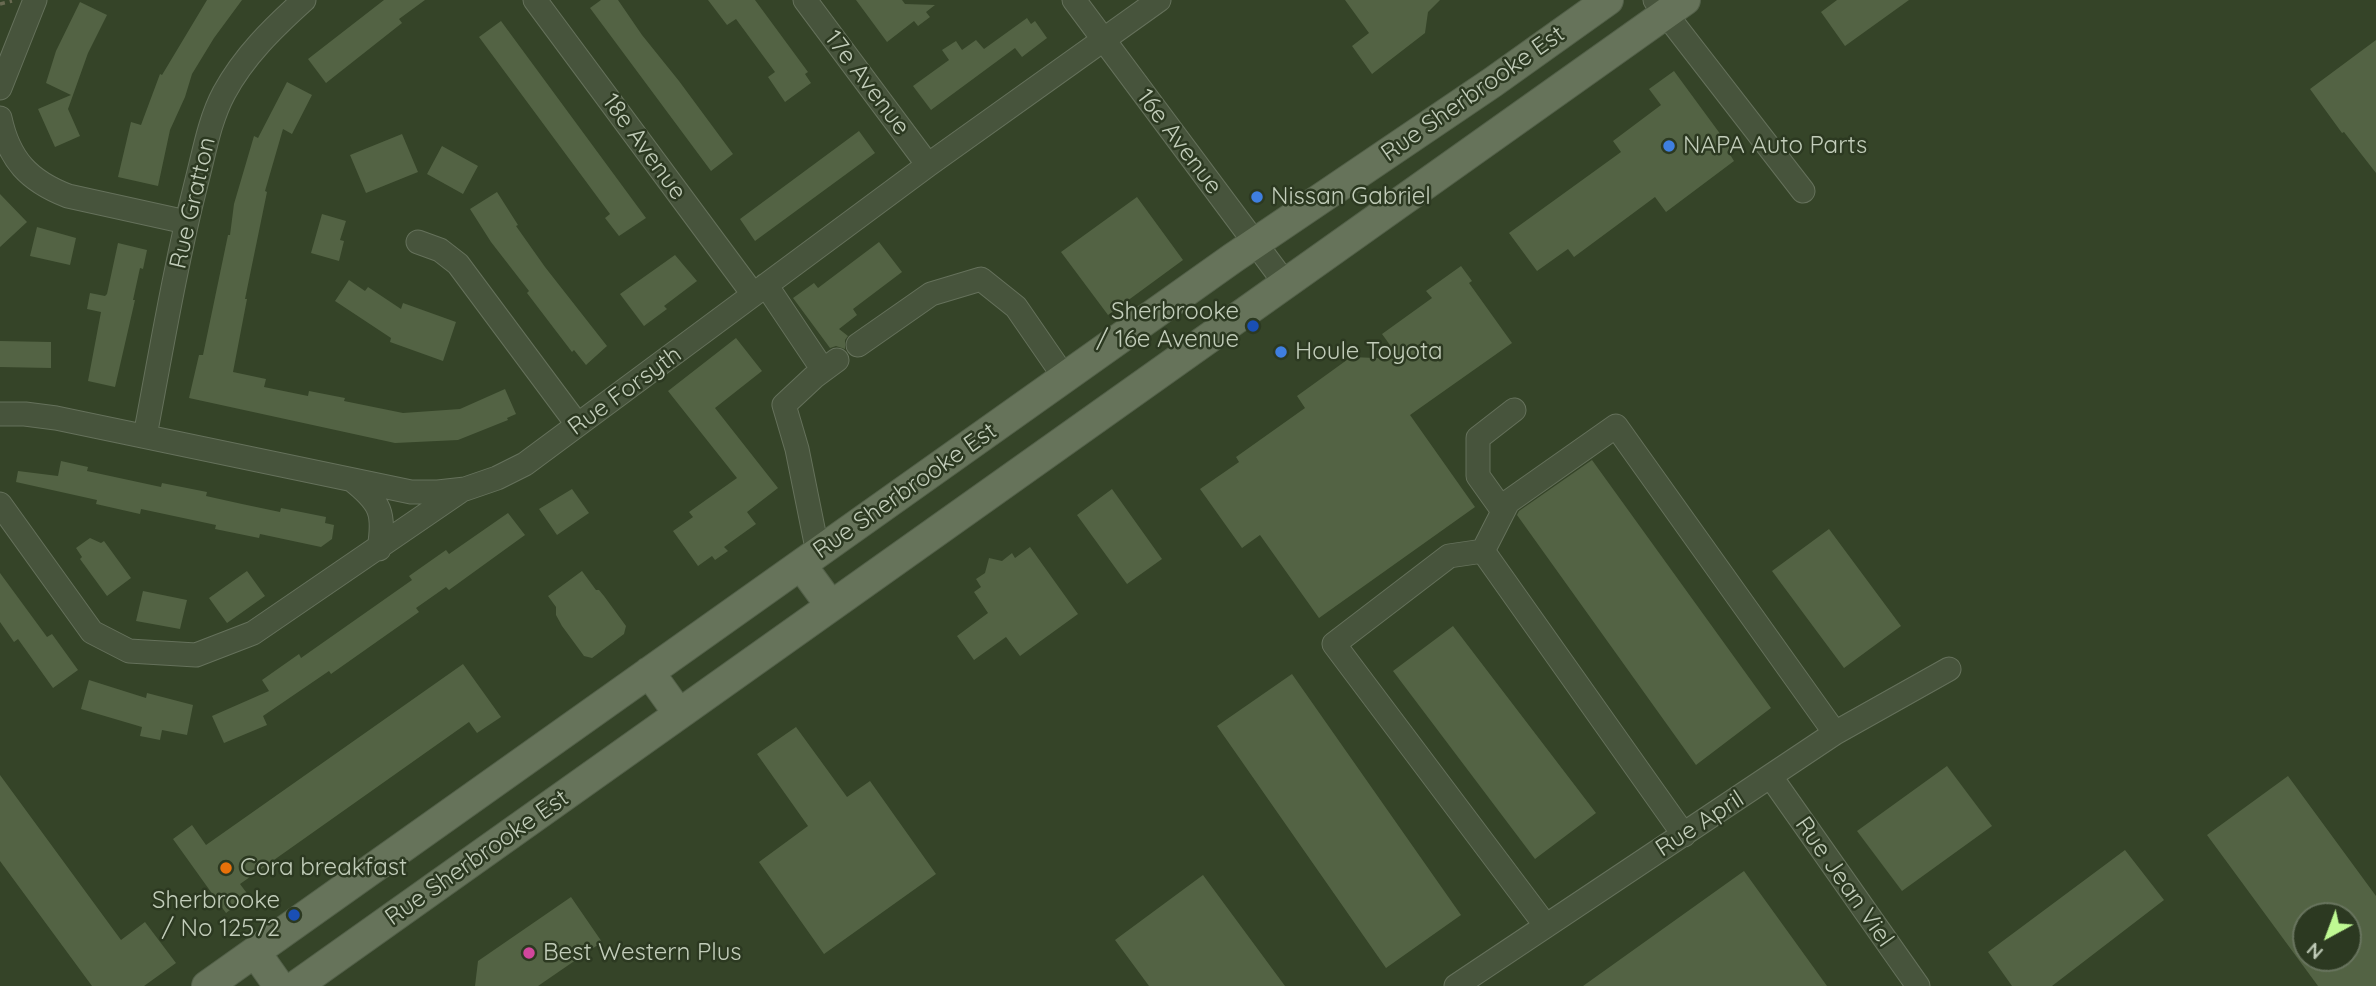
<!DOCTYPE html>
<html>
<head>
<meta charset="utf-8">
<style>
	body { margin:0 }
	#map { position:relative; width:2376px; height:986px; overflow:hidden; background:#354428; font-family:Quicksand,sans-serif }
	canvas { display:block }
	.north { position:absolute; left:2292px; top:902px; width:70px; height:70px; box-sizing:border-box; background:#2c3921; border:2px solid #68745e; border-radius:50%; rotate:221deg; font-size:19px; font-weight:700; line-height:28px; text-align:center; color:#c2cdba }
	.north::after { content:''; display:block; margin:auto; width:24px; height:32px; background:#bff993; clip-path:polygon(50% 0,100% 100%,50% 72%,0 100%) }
</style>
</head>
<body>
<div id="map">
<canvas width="2376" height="986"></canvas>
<div class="north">N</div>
</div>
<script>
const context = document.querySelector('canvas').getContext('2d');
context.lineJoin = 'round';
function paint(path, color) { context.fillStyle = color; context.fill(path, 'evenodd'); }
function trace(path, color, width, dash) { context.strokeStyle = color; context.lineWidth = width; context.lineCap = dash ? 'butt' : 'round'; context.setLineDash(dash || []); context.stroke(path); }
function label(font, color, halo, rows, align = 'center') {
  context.font = font + ' Quicksand,sans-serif'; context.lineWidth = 5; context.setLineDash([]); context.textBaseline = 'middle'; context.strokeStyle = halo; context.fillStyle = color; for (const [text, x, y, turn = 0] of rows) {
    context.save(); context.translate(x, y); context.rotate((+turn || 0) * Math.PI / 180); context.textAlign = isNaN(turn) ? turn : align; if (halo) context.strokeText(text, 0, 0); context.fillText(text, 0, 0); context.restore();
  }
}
paint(new Path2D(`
	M207,0H242L214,38L192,74L185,97L170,130L158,186L118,177L131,122L141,125L160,74L162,75Z
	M384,0H425L399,19L402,23L326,83L308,59Z
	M601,0H618L642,35L679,81L733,154L711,171L590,8Z
	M708,0H755L808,72L805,74L811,83L785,102L768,77L775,72L736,19L727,25Z
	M856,0H902L905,4L935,5L926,12L930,17L918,26L914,21L887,42Z
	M1345,0H1440L1428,12L1425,33L1372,74L1352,46L1369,33Z
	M1837,0H1909L1845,46L1821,12Z
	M80,2L107,15L88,53L68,109L80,136L55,147L38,109L71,95L46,83L56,51Z
	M1027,18L1031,24L1035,21L1047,38L1022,57L1015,48L931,110L913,86L949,60L942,50L956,41L962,50L976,40L984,49Z
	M501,21L646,218L619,236L605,218L610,214L479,37Z
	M2376,40V173L2344,132L2342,133L2310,89Z
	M1674,71L1732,150L1729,153L1734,161L1666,212L1655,197L1574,257L1568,249L1537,271L1509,233L1621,152L1613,141L1661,105L1649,89Z
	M287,82L312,95L292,134L283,129L265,191L267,192L245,299H247L233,372L266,379L264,387L308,396L309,391L345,398L344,401L403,413L460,409L505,389L516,414L507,418L508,420L458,440L395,443L189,398L199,355H203L228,235H230L234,204L254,136L258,138Z
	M859,131L875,153L755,241L740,219Z
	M402,134L418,172L366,193L350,155Z
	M442,146L478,166L463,194L427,174Z
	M497,192L518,225L516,226L545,267L607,346L586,365L574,350L572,352L527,293L529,291L491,242L470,209Z
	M0,194L27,222L0,247Z
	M1137,197L1183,260L1108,315L1061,252Z
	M322,214L346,221L340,240L344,241L339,261L311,253Z
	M37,227L76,238L70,265L30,256Z
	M879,242L902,272L853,309L857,315L839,329L848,336L845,340V349L836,346L830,348L793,298L814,283L818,288Z
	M118,243L147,250L143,269L140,268L133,300H135L115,387L88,381L101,312L87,309L90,293L105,296L107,294Z
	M675,255L697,281L664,306L667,309L644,326L620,294Z
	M1461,266L1472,281L1469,283L1512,343L1410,415L1475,507L1319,618L1260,535L1242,548L1200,489L1239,462L1236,457L1305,408L1297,396L1351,357L1400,359L1382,334L1432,298L1426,291Z
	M349,280L365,291L368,287L401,309L403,303L456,322L443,361L390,342L391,338L335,301Z
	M736,338L762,371L715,408L778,488L747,512L756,524L724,547L728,551L715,560L712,556L698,566L673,531L693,517L689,512L737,478L668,391Z
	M0,341L51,342V368L0,367Z
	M1592,460L1771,708L1696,765L1517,515L1519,511Z
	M61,461L88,467L87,471L161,487L162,483L207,492L206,496L242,504L280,512L281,508L326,517L325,523L334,525L332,539L321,547L260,534L259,538L215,529L216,525L141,509L140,514L96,504L97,500L16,482L18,471L58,476Z
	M572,489L589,513L557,535L539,509Z
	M1112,489L1162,559L1127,584L1077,515Z
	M508,513L525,535L449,590L446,587L416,608L419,612L331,674L329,671L263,716L267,725L224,743L212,716L269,691L262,680L299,654L301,658L412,580L409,576L446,550L449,554Z
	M1829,529L1901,626L1844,668L1772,571Z
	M90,538L101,543L104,541L131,578L107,596L80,559L82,557L76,548Z
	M1030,547L1078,614L1020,656L1006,637L974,660L957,636L988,613L974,592L981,587L976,579L985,573L989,558L1002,561L1012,553L1015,558Z
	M247,571L265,596L227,623L209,598Z
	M582,571L596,590H599L604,596L626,626L624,634L592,658L584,656L562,626L556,615V607L548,596Z
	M0,573L47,637L52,634L78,670L53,688L18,639L14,642L0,622Z
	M143,591L187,600L180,629L136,621Z
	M1453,626L1596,813L1535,859L1393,671Z
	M463,664L501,717L477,733L469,722L240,884L249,896L226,913L173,839L192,825L206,845Z
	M1292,674L1461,915L1386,968L1217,726Z
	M89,680L146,698L147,693L193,705L187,735L162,730L160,740L140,736L142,727L81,709Z
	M796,727L847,797L870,781L936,874L824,954L759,862L808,826L757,754Z
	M1947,766L1992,826L1902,891L1857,831Z
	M0,775L121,940L145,922L176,963L144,986H92L0,861Z
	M2288,776L2376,896V986H2318L2207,835ZM2306,916H2348V958H2306Z
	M2125,850L2164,900L2052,986H2012L1988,952Z
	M1744,871L1827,986H1583Z
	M1203,875L1285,986H1149L1115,940Z
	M571,897L602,942L538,986H475L478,961Z`), '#536344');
const minor = new Path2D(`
	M535,0L753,294
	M805,0L928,165
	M1074,0L1285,283
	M1655,0L1803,191
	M0,88L35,0
	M0,118C9,160 29,181 68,196L186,222
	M418,242L440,250L458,264L577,424
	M766,285L823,370
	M858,345L931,294L981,279L1016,307L1065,378
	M0,414H25L56,418L411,492H438L465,489L497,478L525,464L928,165L1159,0
	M145,436C161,352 175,267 196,184C204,154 209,121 224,93C244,56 273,28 304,0
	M352,480C381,503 385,513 379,549
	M0,504L92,632L129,651L196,655L253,633L462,490
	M1503,511L1478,476V438L1514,410
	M1483,551L1508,502L1616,426L1835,733
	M818,553L797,449L784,405L814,377L837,360
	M1771,777L1918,986
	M1546,926L1334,644L1449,556L1483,551L1684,835
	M1456,986L1835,733L1949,669`);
const major = new Path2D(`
	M801,565L831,606
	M649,672L679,714
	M255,952L279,986
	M207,986L1233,258L1493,82L1608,0
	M296,986L1685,0`);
trace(minor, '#65715b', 25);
trace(major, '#536049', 32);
trace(new Path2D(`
	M0,4L12,1`), '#686a51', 3.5, [5, 5]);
trace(minor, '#47543c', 23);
trace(major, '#66735a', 30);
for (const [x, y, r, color] of [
	[1669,146,7,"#3f7fe0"],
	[1257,197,7,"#3f7fe0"],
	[1253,326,7,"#1a4fb4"],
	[1281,352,7,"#3f7fe0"],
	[226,868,7,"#e8710a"],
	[294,915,7,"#1a4fb4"],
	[529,953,7,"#d1479c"]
]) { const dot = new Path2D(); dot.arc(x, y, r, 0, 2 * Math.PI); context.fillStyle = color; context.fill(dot); trace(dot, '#2c3921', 2.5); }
label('24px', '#c2cdba', '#2c3921', [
	["17e Avenue",867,83,53],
	["Rue Sherbrooke Est",1473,94,-35],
	["16e Avenue",1179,142,53],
	["18e Avenue",644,147,54],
	["Rue Gratton",193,203,-77],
	["Rue Forsyth",625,391,-36],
	["Rue Sherbrooke Est",905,491,-35],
	["Rue April",1700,824,-33],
	["Rue Sherbrooke Est",477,858,-35],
	["Rue Jean Viel",1844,882,55]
]);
label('24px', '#c2cdba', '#2c3921', [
	["NAPA Auto Parts",1683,146],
	["Nissan Gabriel",1271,197],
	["Sherbrooke",1239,312,"right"],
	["/ 16e Avenue",1239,340,"right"],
	["Houle Toyota",1295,352],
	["Cora breakfast",240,868],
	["Sherbrooke",280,901,"right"],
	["/ No 12572",280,929,"right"],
	["Best Western Plus",543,953]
], 'left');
</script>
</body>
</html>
